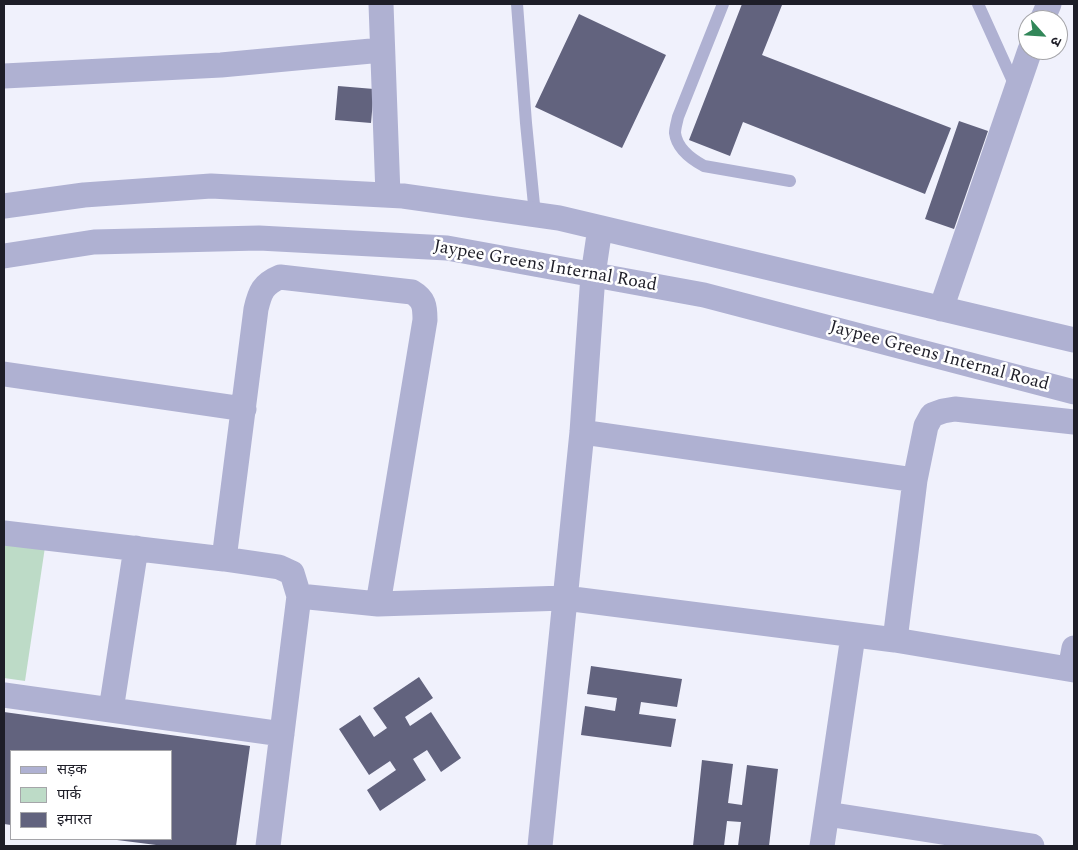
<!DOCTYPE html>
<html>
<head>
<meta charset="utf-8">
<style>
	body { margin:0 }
	#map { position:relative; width:1078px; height:850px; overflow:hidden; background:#f0f1fc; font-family:Spectral,"Noto Sans Devanagari",serif }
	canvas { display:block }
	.frame { position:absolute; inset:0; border:5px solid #1e1e28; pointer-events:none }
	.legend { position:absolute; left:10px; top:750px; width:162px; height:90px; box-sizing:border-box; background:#fff; border:1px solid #a5a5a9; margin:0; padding:6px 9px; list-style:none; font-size:15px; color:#1e1e28 }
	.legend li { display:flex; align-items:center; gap:10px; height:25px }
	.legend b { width:25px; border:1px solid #a5a5a9 }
	.north { position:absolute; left:1018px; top:10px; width:50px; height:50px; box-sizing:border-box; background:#fff; border:1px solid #a5a5a9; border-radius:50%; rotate:116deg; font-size:14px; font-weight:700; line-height:20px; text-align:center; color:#1e1e28 }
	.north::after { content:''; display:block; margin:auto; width:18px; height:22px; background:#328759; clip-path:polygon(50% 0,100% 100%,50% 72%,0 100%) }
</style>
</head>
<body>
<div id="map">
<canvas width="1078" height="850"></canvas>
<div class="frame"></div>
<ul class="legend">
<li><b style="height:6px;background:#afb1d2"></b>सड़क</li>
<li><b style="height:14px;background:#bddbc7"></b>पार्क</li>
<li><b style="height:14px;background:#62637e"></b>इमारत</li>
</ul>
<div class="north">उ</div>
</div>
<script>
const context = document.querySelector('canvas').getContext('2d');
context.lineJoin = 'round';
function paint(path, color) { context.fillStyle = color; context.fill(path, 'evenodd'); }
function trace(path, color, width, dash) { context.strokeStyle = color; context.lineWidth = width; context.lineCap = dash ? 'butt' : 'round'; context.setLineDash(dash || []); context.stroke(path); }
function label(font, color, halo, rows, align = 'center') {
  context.font = font + ' Spectral,serif'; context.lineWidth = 5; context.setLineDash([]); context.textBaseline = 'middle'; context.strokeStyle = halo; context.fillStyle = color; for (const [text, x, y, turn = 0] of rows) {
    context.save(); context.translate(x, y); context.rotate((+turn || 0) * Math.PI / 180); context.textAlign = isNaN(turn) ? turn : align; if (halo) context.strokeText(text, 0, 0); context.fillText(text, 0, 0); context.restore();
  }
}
paint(new Path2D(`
	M4,541L45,547L25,681L4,678Z`), '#bddbc7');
paint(new Path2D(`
	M742,4L782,5L762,55L951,128L925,194L743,122L730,156L689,140Z
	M579,14L666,55L622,148L535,107Z
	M338,86L374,89L371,123L335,120Z
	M959,121L988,131L954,229L925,219Z
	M591,666L682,679L677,707L641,702L639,714L676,719L671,747L581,735L585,706L615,711L617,698L587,694Z
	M419,677L433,698L405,717L410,726L431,712L461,758L441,772L427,750L413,759L426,780L380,811L367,790L396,770L390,761L369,775L339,729L360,715L374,737L387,728L373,708Z
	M4,712L250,746L236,846H164L117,840L171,839V751H11V825L4,824Z
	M702,760L733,764L728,803L742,805L747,765L778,769L769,846H738L741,822L727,821L724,846H693Z`), '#62637e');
trace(new Path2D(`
	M517,4L526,123L535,215
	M723,4L678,117C677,122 675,128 675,133C677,149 691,159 704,166L790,181
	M978,4L1016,88`), '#afb1d2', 12);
trace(new Path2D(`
	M381,4L388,195
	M1042,20L1049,4
	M4,76L221,65L382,50
	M4,206L84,195L211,186L403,196L559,218L1074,340
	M4,256L94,242L259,238L447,248L704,295L1074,392
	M941,309L1030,50
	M4,374L244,409
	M582,432L915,480
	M4,533L224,559L279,567L292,573L299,596L268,846
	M224,559L256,309C260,292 263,284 280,277L412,292C424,299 425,306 425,320L378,604
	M299,596L378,604L565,598L895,640L1074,670
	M895,640L915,480L926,426L932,415L943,411L955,409L1074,422
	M1070,669L1074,648
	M4,695L282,734
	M111,710L136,548
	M827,814L1032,846
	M540,846L582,432L593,275L600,228
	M822,846L853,636`), '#afb1d2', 25);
label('18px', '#1e1e28', '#fff', [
	["Jaypee Greens Internal Road",545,267,10],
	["Jaypee Greens Internal Road",939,357,15]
]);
</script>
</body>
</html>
